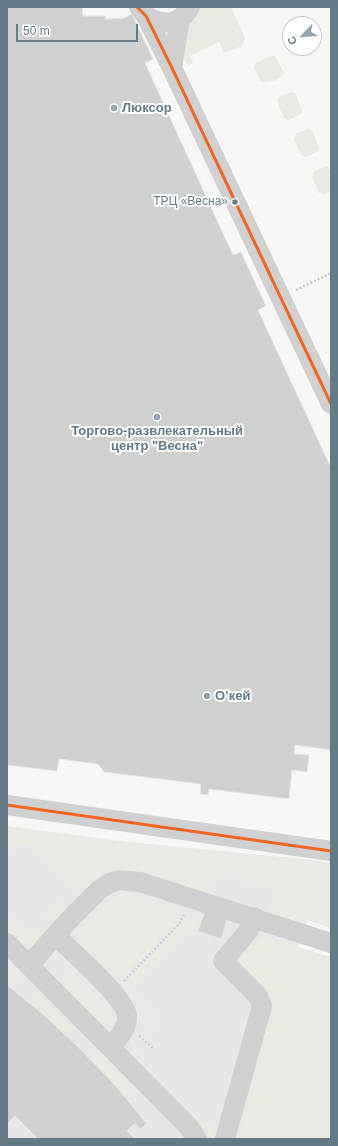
<!DOCTYPE html>
<html>
<head>
<meta charset="utf-8">
<style>
	body { margin:0 }
	#map { position:relative; width:338px; height:1146px; overflow:hidden; background:#f6f6f4; font-family:Helvetica,sans-serif }
	canvas { display:block }
	.frame { position:absolute; inset:0; border:8px solid #637a87; pointer-events:none }
	.north { position:absolute; left:282px; top:16px; width:40px; height:40px; box-sizing:border-box; background:#fff; border:1px solid #c1cacf; border-radius:50%; rotate:245deg; font-size:11px; font-weight:700; line-height:16px; text-align:center; color:#637a87 }
	.north::after { content:''; display:block; margin:auto; width:14px; height:18px; background:#96a5ad; clip-path:polygon(50% 0,100% 100%,50% 72%,0 100%) }
	.scale { position:absolute; left:16px; top:24px; width:122px; height:18px; box-sizing:border-box; border:2px solid #637a87; border-top:0; padding-left:5px; font-size:12px; line-height:14px; white-space:nowrap; color:#637a87; -webkit-text-stroke:3px #fff; paint-order:stroke }
</style>
</head>
<body>
<div id="map">
<canvas width="338" height="1146"></canvas>
<div class="frame"></div>
<div class="north">С</div>
<div class="scale">50 m</div>
</div>
<script>
const context = document.querySelector('canvas').getContext('2d');
context.lineJoin = 'round';
function paint(path, color) { context.fillStyle = color; context.fill(path, 'evenodd'); }
function trace(path, color, width, dash) { context.strokeStyle = color; context.lineWidth = width; context.lineCap = dash ? 'butt' : 'round'; context.setLineDash(dash || []); context.stroke(path); }
function label(font, color, halo, rows, align = 'center') {
  context.font = font + ' Helvetica,sans-serif'; context.lineWidth = 4; context.setLineDash([]); context.textBaseline = 'middle'; context.strokeStyle = halo; context.fillStyle = color; for (const [text, x, y, turn = 0] of rows) {
    context.save(); context.translate(x, y); context.rotate((+turn || 0) * Math.PI / 180); context.textAlign = isNaN(turn) ? turn : align; if (halo) context.strokeText(text, 0, 0); context.fillText(text, 0, 0); context.restore();
  }
}
paint(new Path2D(`
	M7,830L323,861L303,934L298,946L243,1139H7Z`), '#e6e8e7');
paint(new Path2D(`
	M195,7H231L245,38L242,46L224,53L219,42L190,56L193,63L188,65C174,49 189,24 195,7Z
	M272,55L276,57L284,73C280,80 269,83 261,82L254,67L256,63Z
	M291,92L295,93L302,110L301,114L289,120L284,118L277,102L279,97Z
	M308,129L312,130L319,147L318,151L306,157L301,155L294,139L296,134Z
	M326,166C334,171 331,183 331,191L324,194L319,193L312,177L314,172Z
	M7,826L127,842L331,863V928L307,920L305,926L280,917L276,905L281,891L217,871L213,885L205,892H200L122,869L109,872L81,891L74,890L23,839L7,855Z
	M122,893L131,894L181,909L175,924L120,980L84,945L80,938V931L84,926L107,902L114,895Z
	M64,900L66,903L67,909L54,922H50L46,919Z
	M7,913L30,935L37,928L42,933C36,958 17,940 7,930Z
	M189,917L202,922L198,931L196,935L186,932L130,991L159,1020L144,1036L141,1034L154,1020L122,988Z
	M262,936L331,957V1139H230L271,993L238,960Z
	M7,962L22,977L11,988L7,985Z
	M69,973L73,976L113,1017C115,1024 111,1027 104,1027L62,986L60,982C62,977 64,975 69,973Z
	M37,992L72,1027L65,1034L28,1001Z
	M136,1045L137,1054L215,1133L217,1139H207L201,1128L129,1056Z
	M97,1052L132,1088L124,1096L90,1059Z`), '#e6eae2');
const building = new Path2D(`
	M7,7H82L83,16H106L105,19L124,18L132,14L153,59L145,63L233,255L241,252L266,306L258,310L331,468V750L295,745L294,754L309,755L307,772L292,770L289,799L209,789L208,795L200,794L201,784L104,772L98,764L59,759L57,771L7,765Z
	M205,912L227,920L221,939L198,931Z
	M7,985L44,1015L77,1046L115,1085L147,1124L140,1129L135,1123L127,1131L135,1139H38L15,1116L7,1124Z`);
paint(building, '#cfd1d1');
trace(building, '#e6e6e4', 1);
trace(new Path2D(`
	M296,290L331,273
	M124,981L179,924L184,915
	M139,1036L153,1048`), '#cccdce', 2.5, [2, 2]);
trace(new Path2D(`
	M139,7L146,16L172,68L331,404
	M146,16C162,26 180,25 190,7
	M172,68L180,18
	M7,805L331,851
	M56,936C70,950 126,998 127,1016C128,1028 118,1039 110,1047
	M7,943L188,1126L197,1139
	M29,965L69,920L100,889L110,883L119,880L140,882L331,943
	M225,1139L262,1006L258,996L223,961L249,930L254,917`), '#cfd1d1', 20);
trace(new Path2D(`
	M137,7L146,16L172,68L331,404
	M7,805L331,851`), '#f26522', 3);
for (const [x, y, r, color] of [
	[114,108,4,"#96a5ad"],
	[235,202,3.5,"#637a87"],
	[157,417,4,"#96a5ad"],
	[207,696,4,"#96a5ad"]
]) { const dot = new Path2D(); dot.arc(x, y, r, 0, 2 * Math.PI); context.fillStyle = color; context.fill(dot); trace(dot, '#fff', 1.5); }
label('12px', '#637a87', '#fff', [
	["ТРЦ «Весна»",228,202]
], 'right');
label('bold 13px', '#637a87', '#fff', [
	["Люксор",122,108],
	["Торгово-развлекательный",157,431,"center"],
	["центр \"Весна\"",157,446,"center"],
	["О’кей",215,696]
], 'left');
</script>
</body>
</html>
